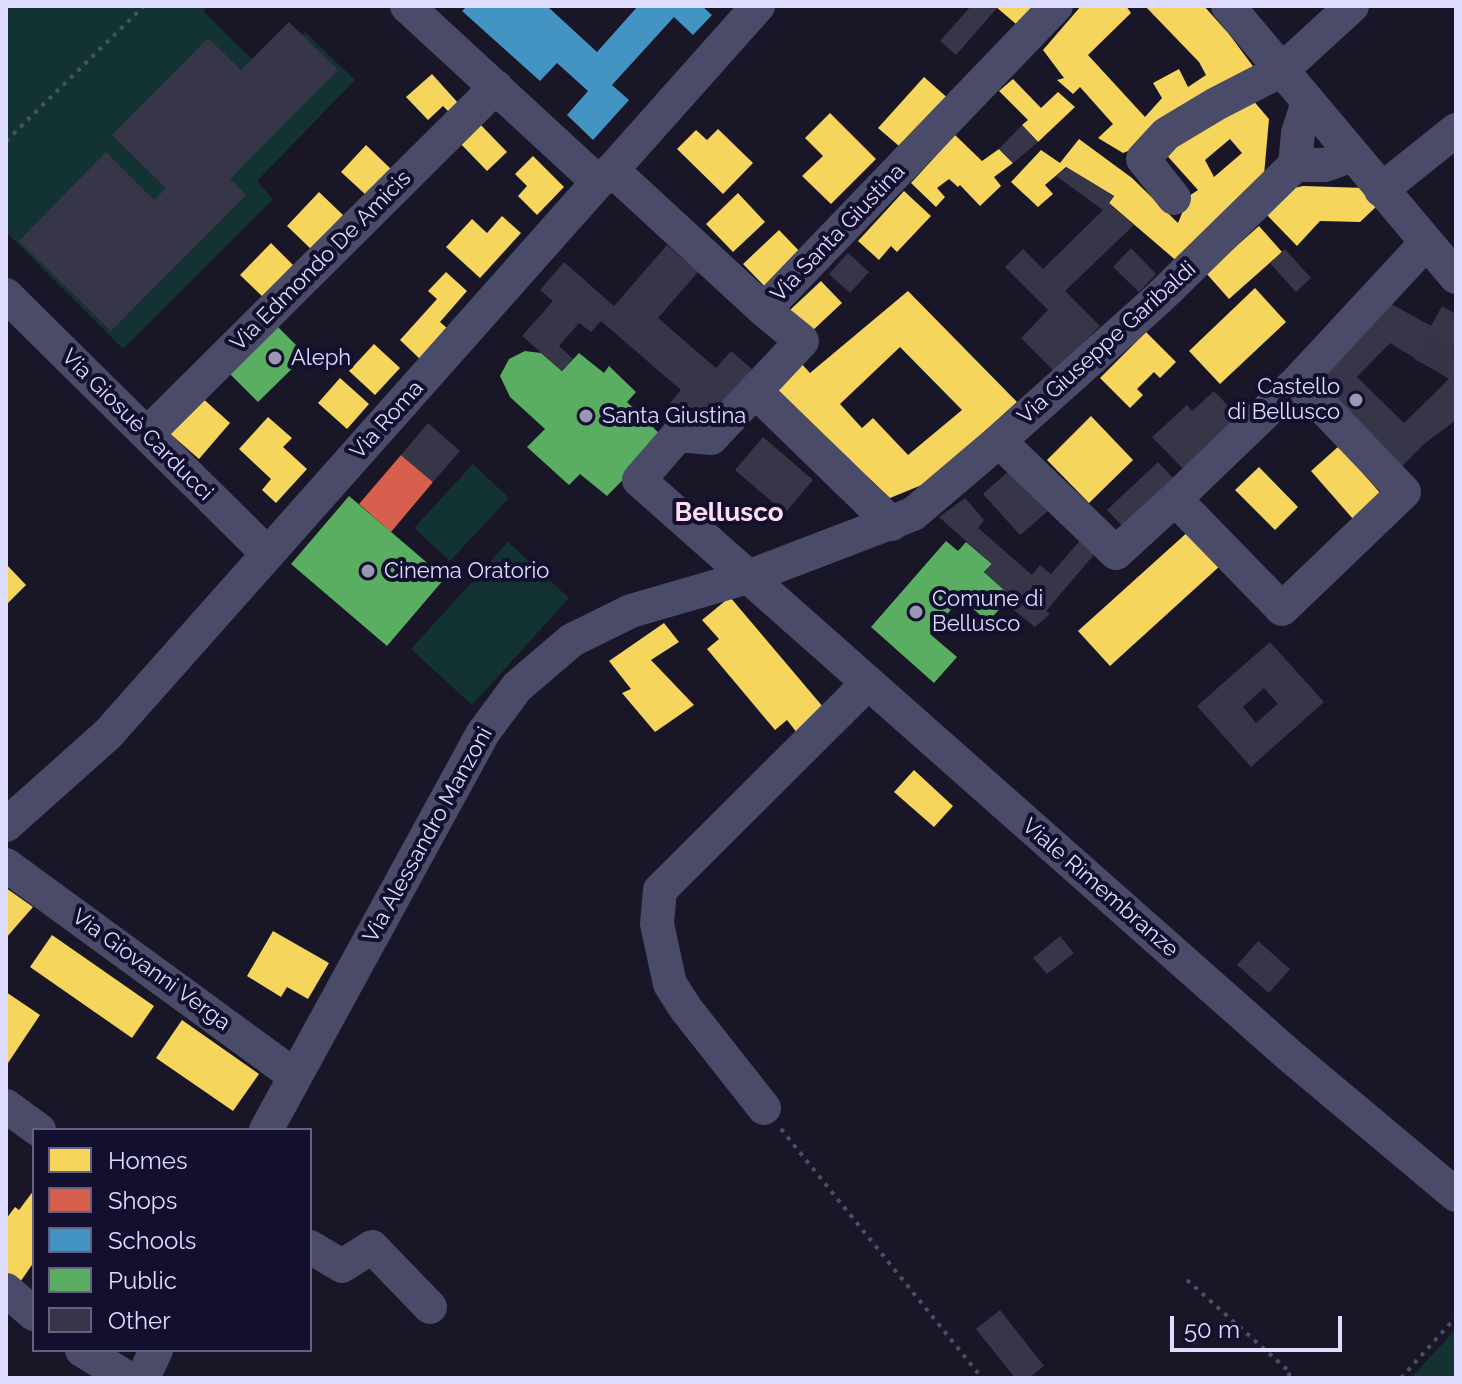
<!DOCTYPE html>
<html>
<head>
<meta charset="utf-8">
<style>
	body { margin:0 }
	#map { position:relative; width:1462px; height:1384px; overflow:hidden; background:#181627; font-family:Raleway,sans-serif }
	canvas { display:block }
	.frame { position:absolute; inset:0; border:8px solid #dedcff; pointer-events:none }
	.legend { position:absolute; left:32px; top:1128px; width:280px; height:224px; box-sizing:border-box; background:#130f2e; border:2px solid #646182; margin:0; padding:10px 14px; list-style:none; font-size:24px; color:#dedcff }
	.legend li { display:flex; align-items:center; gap:16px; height:40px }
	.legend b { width:40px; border:2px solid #646182 }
	.scale { position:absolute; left:1170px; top:1316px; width:172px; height:36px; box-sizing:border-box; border:4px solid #dedcff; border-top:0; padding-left:10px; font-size:24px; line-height:28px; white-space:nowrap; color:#dedcff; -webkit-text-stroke:6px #130f2e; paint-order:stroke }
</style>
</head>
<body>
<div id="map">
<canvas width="1462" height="1384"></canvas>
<div class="frame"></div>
<ul class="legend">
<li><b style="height:22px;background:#f6d55c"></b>Homes</li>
<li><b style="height:22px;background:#d6604d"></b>Shops</li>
<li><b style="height:22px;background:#4393c3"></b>Schools</li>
<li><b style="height:22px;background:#5aae61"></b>Public</li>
<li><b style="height:22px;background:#373548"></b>Other</li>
</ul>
<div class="scale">50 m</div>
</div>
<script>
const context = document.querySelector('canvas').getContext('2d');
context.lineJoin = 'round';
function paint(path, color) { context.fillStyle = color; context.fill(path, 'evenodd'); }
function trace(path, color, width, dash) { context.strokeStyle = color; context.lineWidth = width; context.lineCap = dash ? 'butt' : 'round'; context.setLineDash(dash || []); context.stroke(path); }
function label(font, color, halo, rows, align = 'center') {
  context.font = font + ' Raleway,sans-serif'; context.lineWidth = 8; context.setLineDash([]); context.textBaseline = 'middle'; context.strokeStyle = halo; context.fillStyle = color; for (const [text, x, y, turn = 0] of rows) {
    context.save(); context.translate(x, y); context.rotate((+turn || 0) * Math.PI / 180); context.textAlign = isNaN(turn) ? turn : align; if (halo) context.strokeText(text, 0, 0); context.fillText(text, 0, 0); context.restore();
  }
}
paint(new Path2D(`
	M6,6H208L203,11L264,71L305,32L355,80L257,181L273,199L123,349L6,232Z
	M473,464L509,498L450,561L414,528Z
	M508,542L569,598L472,705L411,649Z
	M1456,1329V1378H1411Z`), '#133333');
paint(new Path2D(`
	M995,6H1044L1023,30Z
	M1081,6H1126L1131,13L1088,55L1145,117L1162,98L1153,83L1179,69L1188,87L1206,75L1199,62L1145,6H1204L1229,34L1261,77L1141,146L1123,153L1098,138L1113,124L1080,87L1073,94L1057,80L1064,78L1043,50Z
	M432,74L459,104L450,113L443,106L428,120L406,97Z
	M924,77L951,101L906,152L878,128Z
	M1013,79L1041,108L1058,92L1075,107L1038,142L1022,125L1028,120L999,91Z
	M1251,98L1269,119L1264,175L1179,263L1109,203L1114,196L1066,167L1045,185L1053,194L1038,207L1011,182L1041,150L1060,163L1079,139L1132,178L1178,223L1189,196L1198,190L1162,150ZM1230,139L1242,153L1214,177L1205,160Z
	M830,113L876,159L831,204L802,176L823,156L805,138Z
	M478,122L507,152L487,171L458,141Z
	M718,129L753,163L723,194L677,149L696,130L707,140Z
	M955,135L982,161L999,149L1013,163L994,177L1001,186L980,206L960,185L958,187L949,179L937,188L945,197L936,207L911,183Z
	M366,145L391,169L366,195L341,172Z
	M533,156L564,187L537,215L518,196L527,186L515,174Z
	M1303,186L1365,188L1378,205L1360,222L1320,221L1297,246L1265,213L1294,188Z
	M904,191L931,216L897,252L891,246L879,260L858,241Z
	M319,192L343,215L311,249L287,226Z
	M738,193L765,222L733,252L706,224Z
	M502,216L521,233L480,278L446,247L472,219L487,233Z
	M1259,226L1282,252L1229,299L1206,273Z
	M779,230L807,259L771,293L743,264Z
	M271,243L293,265L263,297L240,275Z
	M446,272L467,291L440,322L448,329L421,360L400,340L437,299L428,291Z
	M821,281L842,303L810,333L790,310Z
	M1255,288L1286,322L1220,384L1189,351Z
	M908,291L1017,402L929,482L890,498L838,449L766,391L797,359L810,373ZM900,347L962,410L908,455L873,418L862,428L840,404Z
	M1146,332L1176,362L1160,378L1154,372L1137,389L1143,395L1130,408L1100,378Z
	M374,344L400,368L375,395L349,371Z
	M340,378L369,404L347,429L318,403Z
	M199,395L230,423L199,459L167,431Z
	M1091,416L1133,460L1089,503L1047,460Z
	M268,417L292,438L283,447L307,469L276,503L262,490L271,479L239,449Z
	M1339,446L1381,494L1353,519L1311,471Z
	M1259,467L1298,507L1275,530L1235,490Z
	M1190,530L1221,565L1110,666L1078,631Z
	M6,564L26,585L6,605Z
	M730,597L829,714L801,738L787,720L775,730L707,649L719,639L702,620Z
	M664,623L679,642L651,660L694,705L655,732L622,693L631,689L609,661Z
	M914,770L953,806L934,827L894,792Z
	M6,888L33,907L6,938Z
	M273,931L329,963L308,999L287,987L281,997L247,976Z
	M52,935L154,1006L132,1038L30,967Z
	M6,992L40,1015L6,1066Z
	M182,1020L259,1074L233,1111L156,1058Z
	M34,1190V1262L18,1285L6,1276V1219L15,1207L19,1210Z`), '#f6d55c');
paint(new Path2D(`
	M401,455L433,482L391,532L359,504Z`), '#d6604d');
paint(new Path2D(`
	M467,6H547L597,52L638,6H702L712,15L693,35L674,17L612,85L629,100L593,140L567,115L588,91L557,63L540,81L462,11Z`), '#4393c3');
paint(new Path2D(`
	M276,325L306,355L258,402L228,372Z
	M525,351L541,353L562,371L579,353L604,373L609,366L636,392L627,402L664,438L607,496L580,474L569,485L527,447L545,429L510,397L500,376L509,359Z
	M349,496L445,578L387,646L291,564Z
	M946,541L958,551L966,542L992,564L984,572L1011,596L988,622L961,598L930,634L957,657L934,683L871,627Z`), '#5aae61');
paint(new Path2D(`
	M971,6L997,8L956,55L940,41Z
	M289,22L338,70L230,179L246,195L111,331L19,241L106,152L154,200L166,188L112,135L208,38L241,70Z
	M1022,125L1038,142L1013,163L999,149Z
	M1066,167L1114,196L1109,203L1134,225L1065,291L1100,326L1055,372L1021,338L1048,310L1005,267L1023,249L1043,269L1103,210L1056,176Z
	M667,245L698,272L658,318L716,368L731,351L754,371L701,432L669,404L681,390L601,321L591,332L579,323L559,346L573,359L562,371L522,336L553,301L540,290L564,262L614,306Z
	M1131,248L1156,274L1139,292L1113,267Z
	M1285,249L1311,278L1296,292L1270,263Z
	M848,253L869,272L850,293L829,274Z
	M1386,301L1431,326L1442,306L1456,314V420L1424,444L1401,467L1311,377ZM1390,343L1449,379L1404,423L1357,377Z
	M1214,391L1241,419L1185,471L1152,437L1187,405L1192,411Z
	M428,423L460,451L433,482L401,455Z
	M763,437L813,480L785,513L735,470Z
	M1158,462L1174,479L1123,527L1107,510Z
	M1011,469L1048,511L1020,535L983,494Z
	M965,498L984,520L978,528L1032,575L1040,565L1051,574L1083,537L1098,550L1046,611L1050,614L1035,627L1005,603L1011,596L984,572L992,564L939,517Z
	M1270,642L1324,702L1251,767L1197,706ZM1264,688L1278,704L1256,723L1243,707Z
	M1060,936L1074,953L1047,974L1033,958Z
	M1258,941L1290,969L1269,993L1237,965Z
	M1000,1310L1044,1366L1029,1378H1015L976,1329Z`), '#373548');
trace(new Path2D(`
	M1429,367L1456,317`), '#363447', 34, [34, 17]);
trace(new Path2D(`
	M6,141L144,6
	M781,1129L982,1378
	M1187,1280L1291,1373L1285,1378
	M1401,1378L1456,1317`), '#435364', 4, [4, 6]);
trace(new Path2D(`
	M407,6L598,182
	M1228,6L1456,277
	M1308,102L1298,133L1295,165H1325L1352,155
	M612,170L764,310L1056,6
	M1381,190L1456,130
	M1174,198L1143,159L1166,134L1216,104L1282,70L1352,6
	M6,295L268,554
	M764,310L802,341L711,438L678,435L639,480L1289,1055L1456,1195
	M1298,381L1404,492L1282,609L1175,499L1298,381L1426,243
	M755,391L892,524
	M147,434L496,87
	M999,441L1116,553L1175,499
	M6,825L108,734L598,182L612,170L758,6
	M6,865L295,1076
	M6,1106L39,1130
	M764,1108L686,1009L670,984L657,924L660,890L868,683
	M266,1130L483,733L517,687L572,640L631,611L748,577L913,514L999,441L1159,298L1295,165
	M310,1247L342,1266L372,1247L430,1307
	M6,1290L34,1314
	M82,1350L127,1378
	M143,1378L156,1350`), '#4a4b68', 34);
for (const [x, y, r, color] of [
	[275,358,8,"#9997b3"],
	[1356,400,8,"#9997b3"],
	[586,416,8,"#9997b3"],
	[368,571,8,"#9997b3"],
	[916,612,8,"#9997b3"]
]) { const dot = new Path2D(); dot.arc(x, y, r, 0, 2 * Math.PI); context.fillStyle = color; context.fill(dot); trace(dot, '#130f2e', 3); }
label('22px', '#dedcff', '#130f2e', [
	["Via Santa Giustina",838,233,-46],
	["Via Edmondo De Amicis",321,261,-45],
	["Via Giuseppe Garibaldi",1107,343,-42],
	["Via Roma",387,420,-48],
	["Via Giosuè Carducci",137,425,45],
	["Via Alessandro Manzoni",428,835,-61],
	["Viale Rimembranze",1100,888,41],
	["Via Giovanni Verga",151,970,36]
]);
label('22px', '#dedcff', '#130f2e', [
	["Aleph",291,358],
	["Castello",1340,387,"right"],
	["di Bellusco",1340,412,"right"],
	["Santa Giustina",602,416],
	["Cinema Oratorio",384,571],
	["Comune di",932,599],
	["Bellusco",932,624]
], 'left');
label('bold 26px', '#ffdef4', '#130f2e', [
	["Bellusco",729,513]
]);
</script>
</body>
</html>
